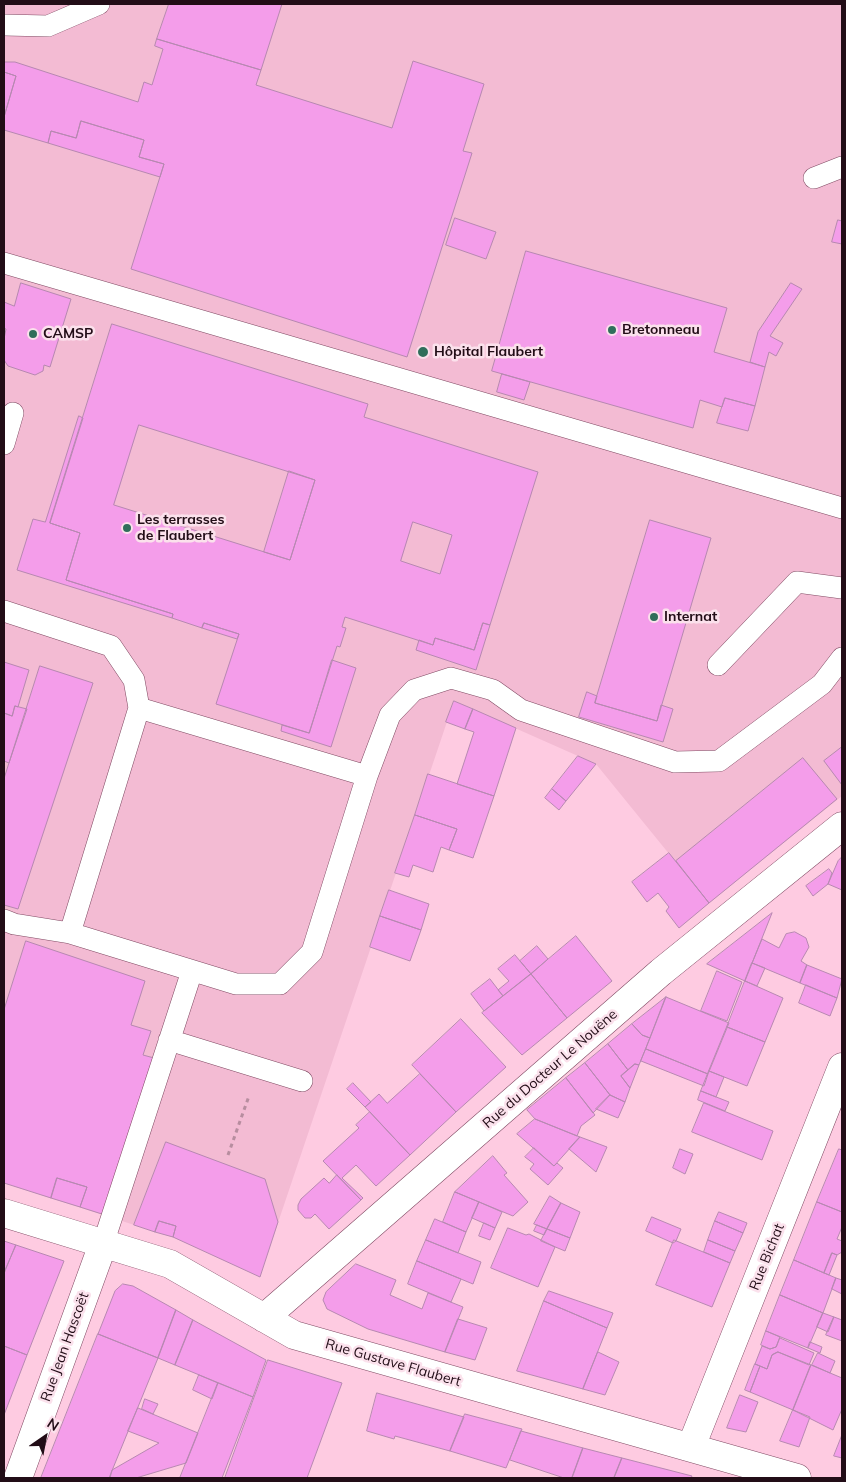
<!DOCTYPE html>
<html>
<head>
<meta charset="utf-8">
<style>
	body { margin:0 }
	#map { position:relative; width:846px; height:1482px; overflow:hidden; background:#fecbe1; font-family:Mulish,sans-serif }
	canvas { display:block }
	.frame { position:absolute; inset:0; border:5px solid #220d17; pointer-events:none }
	.north { position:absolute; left:20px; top:1412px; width:50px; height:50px; -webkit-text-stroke:4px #fbe1ec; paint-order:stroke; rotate:33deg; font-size:14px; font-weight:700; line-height:20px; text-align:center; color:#220d17 }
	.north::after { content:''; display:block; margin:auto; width:18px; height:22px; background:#220d17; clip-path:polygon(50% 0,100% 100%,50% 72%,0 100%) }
</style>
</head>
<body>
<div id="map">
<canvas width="846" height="1482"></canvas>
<div class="frame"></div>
<div class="north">N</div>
</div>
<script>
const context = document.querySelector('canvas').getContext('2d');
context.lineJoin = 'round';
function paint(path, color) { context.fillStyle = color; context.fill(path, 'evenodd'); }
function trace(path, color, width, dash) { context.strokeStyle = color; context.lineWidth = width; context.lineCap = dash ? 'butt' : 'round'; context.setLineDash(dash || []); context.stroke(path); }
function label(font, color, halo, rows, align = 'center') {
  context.font = font + ' Mulish,sans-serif'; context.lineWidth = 5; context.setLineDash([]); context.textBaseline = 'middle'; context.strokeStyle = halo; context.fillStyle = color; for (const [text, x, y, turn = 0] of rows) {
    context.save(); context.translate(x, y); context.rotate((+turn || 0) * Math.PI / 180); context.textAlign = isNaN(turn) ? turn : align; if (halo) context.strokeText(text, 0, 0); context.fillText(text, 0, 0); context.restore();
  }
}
paint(new Path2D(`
	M4,4H842V796L709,903L596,764L454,701L260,1276L187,1242L4,1183Z`), '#f3bbd3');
const building = new Path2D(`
	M169,4H282L261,70L157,39Z
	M157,39L261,70L256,85L392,128L413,61L484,84L463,151L472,153L407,357L131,269L164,164L139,157L144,140L81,121L76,138L51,131L48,143L4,130V117L16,76L4,72V62H15L138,102L144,82L152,85L163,49L155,46Z
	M4,72L16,76L4,117Z
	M81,121L144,140L139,157L164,164L160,177L48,143L51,131L76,138Z
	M455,218L496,232L486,259L446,245Z
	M838,220L842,221V244L832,242Z
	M526,251L727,308L714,352L765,367L755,406L725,398L722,407L700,400L693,428L492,371Z
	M21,283L71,299L50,367L44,365L43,371L35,375L8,366L4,360V339L6,329L4,328V302L14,306Z
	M791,283L802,289L770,336L783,343L776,356L769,352L765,367L750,362L758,332Z
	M112,324L368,404L364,417L538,472L490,625L483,623L474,650L435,638L433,645L345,617L342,627L346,628L340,647L337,646L309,733L216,704L239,634L204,623L202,628L172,618L173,614L66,580L80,533L50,523ZM139,425L315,480L290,560L114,505ZM413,522L452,535L440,574L401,561Z
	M502,374L530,382L524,400L497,392Z
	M725,398L755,406L748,431L717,423Z
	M79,416L83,418L50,523L80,533L66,580L173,614L172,618L17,570L33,519L45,522Z
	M289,471L315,480L290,560L264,552Z
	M650,520L711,538L657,721L595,703Z
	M204,623L239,634L237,639L202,628Z
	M483,623L490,625L476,670L416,650L419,640L433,645L435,638L474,650Z
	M332,660L356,668L331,747L281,731L282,725L309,733Z
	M4,662L29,670L18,707L15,706L12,716L4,713Z
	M40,666L93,683L18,909L4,905V779Z
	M587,692L597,696L595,703L657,721L661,705L673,709L663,742L579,717Z
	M454,701L473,709L465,729L446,722Z
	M15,706L27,709L9,763L4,761V713L12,716Z
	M473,709L516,728L494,796L457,784L474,732L465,729Z
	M842,747V785L824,761Z
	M578,756L596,764L566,801L552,789Z
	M803,758L837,799L709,903L676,861Z
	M428,774L494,796L473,858L449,850L457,829L415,815Z
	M552,789L566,801L559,810L545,798Z
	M415,815L457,829L449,850L441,847L433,872L413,865L409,877L395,873Z
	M669,853L709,903L679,928L666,911L669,907L658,893L647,902L632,882Z
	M842,857V890L828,884L838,861Z
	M829,869L832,873L828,884L813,896L806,886Z
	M389,890L429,904L421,930L380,916Z
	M772,913L745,981L707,964Z
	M380,916L421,930L410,961L370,947Z
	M795,932L806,938L809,947L801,961L807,965L800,983L752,963L762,939L779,948L786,934Z
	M576,936L612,981L567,1018L531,974Z
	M26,941L145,981L131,1025L151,1031L143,1055L154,1058L105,1215L80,1207L87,1187L57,1178L51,1198L4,1183V1010Z
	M537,946L548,959L531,974L520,961Z
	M515,955L531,974L503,996L498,990L509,981L498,969Z
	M752,963L765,968L757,986L745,981Z
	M807,965L842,979L837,998L800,983Z
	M717,971L742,982L727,1021L701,1011Z
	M531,974L567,1018L522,1055L482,1013Z
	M490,979L503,996L484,1011L471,994Z
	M745,981L783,998L765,1042L727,1027Z
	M806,985L837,998L830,1016L799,1003Z
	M666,997L650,1038L642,1035L632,1024Z
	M666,997L729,1023L708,1074L646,1049Z
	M461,1019L506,1067L456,1112L412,1065Z
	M632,1024L642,1035L650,1038L639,1065L635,1064L628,1070L608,1044Z
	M727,1027L765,1042L747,1086L709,1071Z
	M608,1044L628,1070L621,1076L630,1088L625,1102L610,1095L585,1063Z
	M646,1049L708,1074L704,1086L641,1061Z
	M585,1063L610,1095L593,1113L566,1078Z
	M635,1064L639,1065L630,1088L621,1076Z
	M709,1071L724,1077L716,1097L701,1091Z
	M420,1074L456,1112L410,1155L365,1107L379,1094L387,1103Z
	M566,1078L595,1115L581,1126L577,1136L535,1119L527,1110Z
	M353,1083L371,1102L365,1107L347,1089Z
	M701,1091L729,1102L725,1111L698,1100Z
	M610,1095L625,1102L618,1118L596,1109Z
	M704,1103L773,1131L762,1160L692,1132Z
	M370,1112L410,1155L376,1186L356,1165L342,1178L363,1198L361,1200L323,1161L359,1128L356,1125Z
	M535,1119L580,1137L554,1166L517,1134Z
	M580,1137L607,1147L596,1172L569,1149Z
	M166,1142L265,1179L278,1222L260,1277L173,1237L176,1226L159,1221L155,1232L134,1225Z
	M534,1148L554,1166L557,1163L563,1168L548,1185L530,1169L534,1164L525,1157Z
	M680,1149L693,1154L685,1174L673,1168Z
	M839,1149L842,1150V1212L817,1202Z
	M493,1156L507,1173L504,1175L528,1202L513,1216L455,1192Z
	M337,1175L361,1200L329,1229L315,1214L311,1218H305L298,1210V1205L301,1199L324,1178L329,1183Z
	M57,1178L87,1187L80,1207L51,1198Z
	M455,1192L479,1202L466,1232L443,1222Z
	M550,1196L561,1203L547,1229L534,1224Z
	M479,1202L502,1212L495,1228L472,1218Z
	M817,1202L842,1212V1227L837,1239L842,1241V1252L837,1255L832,1253L824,1273L794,1260Z
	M561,1203L580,1212L570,1238L547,1229Z
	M719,1212L747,1223L743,1233L715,1221Z
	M652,1217L681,1229L676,1241L673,1243L646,1231Z
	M435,1219L466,1232L458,1253L426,1240Z
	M159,1221L176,1226L173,1237L155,1232Z
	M715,1221L743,1233L735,1251L708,1240Z
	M484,1223L495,1228L490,1240L479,1236Z
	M537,1225L547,1229L544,1235L534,1231Z
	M508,1228L526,1235L529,1234L555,1247L538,1287L491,1268Z
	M547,1229L570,1238L565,1251L541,1241Z
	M426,1240L481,1262L473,1284L417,1261Z
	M674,1240L730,1263L712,1307L656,1285Z
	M708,1240L735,1251L730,1263L704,1252Z
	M4,1241L16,1245L5,1270L4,1269Z
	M16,1245L64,1261L27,1355L4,1346V1274Z
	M832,1253L837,1255L829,1275L824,1273Z
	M794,1260L836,1278L823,1313L780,1295Z
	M417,1261L461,1279L451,1302L408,1284Z
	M356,1264L396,1280L390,1295L422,1309L428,1293L463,1307L445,1352L368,1329L327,1309L323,1300L326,1292Z
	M836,1278L842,1280V1294L832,1289Z
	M123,1284L133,1286L176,1310L158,1358L98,1334L115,1291Z
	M549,1291L613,1313L607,1328L544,1301Z
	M780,1295L823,1313L808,1348L766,1331Z
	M544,1301L607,1328L583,1389L517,1371Z
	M176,1310L193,1320L175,1365L158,1358Z
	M823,1313L834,1317L828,1332L817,1327Z
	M834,1317L842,1320V1341L826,1335Z
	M458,1319L487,1328L475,1360L445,1352Z
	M193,1320L266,1360L253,1397L175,1365Z
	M766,1331L780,1337L776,1347L770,1349L761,1345Z
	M98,1334L158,1358L109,1478H41Z
	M780,1338L814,1353L809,1365L778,1352L772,1355L767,1369L755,1364L762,1346L770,1349L776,1347Z
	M810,1342L822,1347L820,1353L808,1348Z
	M4,1346L27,1355L4,1415Z
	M598,1352L619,1362L605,1395L583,1389Z
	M778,1352L811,1365L793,1410L750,1392L760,1366L767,1369L772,1355Z
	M818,1353L835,1361L830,1373L812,1365Z
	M268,1360L342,1383L307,1478H225Z
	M755,1364L760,1366L750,1392L745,1390Z
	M811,1365L842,1378V1409L833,1430L793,1410Z
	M199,1375L218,1383L212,1399L193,1390Z
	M218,1383L253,1397L222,1478H180Z
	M377,1393L464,1417L450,1451L395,1436L394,1439L367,1431Z
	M740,1395L758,1402L746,1432L727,1428Z
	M145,1399L158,1404L153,1414L142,1409Z
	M138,1408L198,1433L186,1463L136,1478H110L112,1470L159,1443L128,1431Z
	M793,1410L810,1417L799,1447L780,1441Z
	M465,1414L522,1429L506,1468L450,1451Z
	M521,1431L583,1448L572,1478H564L510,1460Z
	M842,1435V1458L834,1456Z
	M583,1448L622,1458L614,1478H572Z
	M622,1458L692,1476L691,1478H614Z`);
paint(building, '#f49dea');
trace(building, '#b788b1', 1);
const service = new Path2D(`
	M4,25L48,26L99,4
	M814,178L842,167
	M4,263L842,508
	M4,444L13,413
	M4,611L111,646L134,680L139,708L367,776L312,952L280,984H236L70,933L14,924L4,920
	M718,665L797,582L842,588
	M367,776L390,715L414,690L451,678L493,690L521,710L675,762L719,761L822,684L842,658
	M70,933L139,708
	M169,1040L302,1081
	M103,1244L192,971`);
const minor = new Path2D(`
	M4,1213L170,1264L294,1335L797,1478
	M264,1318L661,972L842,826
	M691,1447L842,1067
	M18,1478L103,1244`);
trace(service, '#814b64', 22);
trace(minor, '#814b64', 29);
trace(new Path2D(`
	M228,1155L249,1096`), '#b78d9f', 3, [4, 4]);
trace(service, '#fff', 21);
trace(minor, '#fff', 28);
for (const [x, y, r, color] of [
	[612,330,5,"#306e5b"],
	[33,334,5,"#306e5b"],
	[423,352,6,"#306e5b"],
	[127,528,5,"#306e5b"],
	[654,617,5,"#306e5b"]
]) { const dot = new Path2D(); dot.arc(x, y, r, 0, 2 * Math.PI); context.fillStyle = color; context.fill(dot); trace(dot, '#fbe1ec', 2); }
label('bold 14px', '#220d17', '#fbe1ec', [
	["Bretonneau",622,330],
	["CAMSP",43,334],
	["Hôpital Flaubert",434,352],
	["Les terrasses",137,520],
	["de Flaubert",137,536],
	["Internat",664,617]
], 'left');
label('14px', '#220d17', '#fbe1ec', [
	["Rue du Docteur Le Nouëne",550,1069,-41],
	["Rue Bichat",767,1257,-68],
	["Rue Jean Hascoët",65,1347,-70],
	["Rue Gustave Flaubert",393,1363,16]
]);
</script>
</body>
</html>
